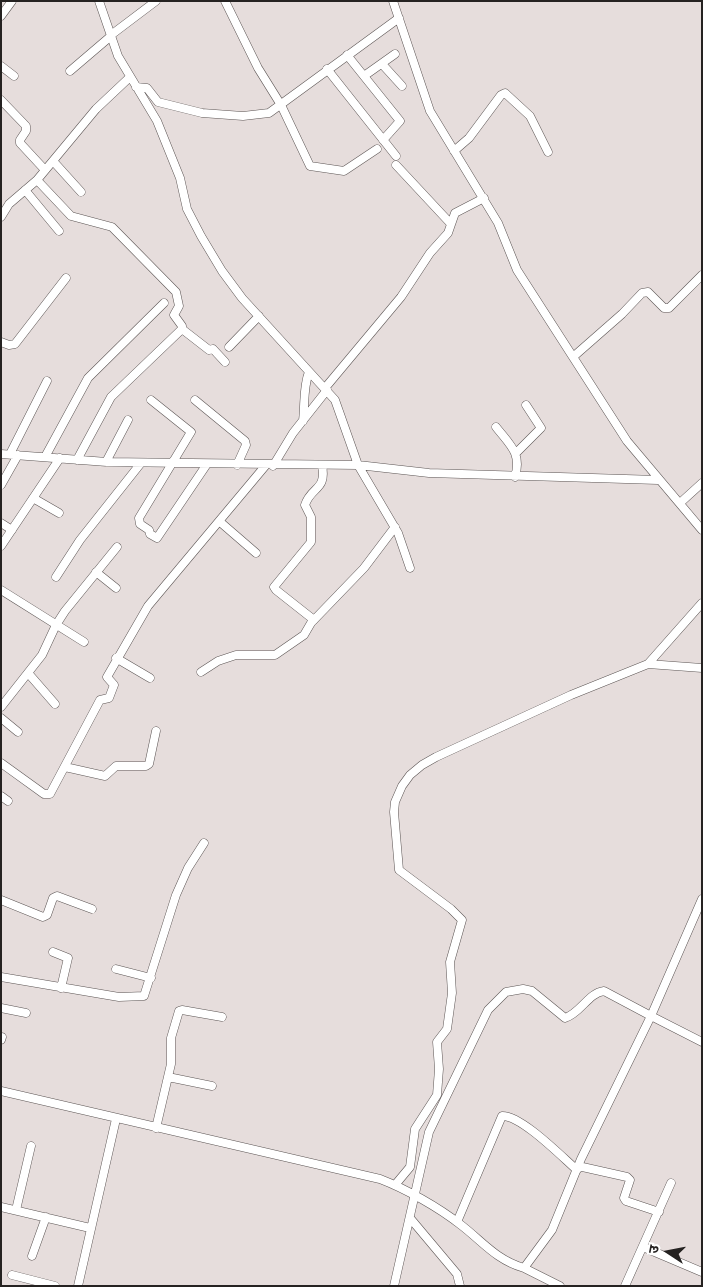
<!DOCTYPE html>
<html>
<head>
<meta charset="utf-8">
<style>
	body { margin:0 }
	#map { position:relative; width:703px; height:1287px; overflow:hidden; background:#e6dddc; font-family:Roboto,"Noto Sans Devanagari",sans-serif }
	canvas { display:block }
	.frame { position:absolute; inset:0; border:2px solid #252221; pointer-events:none }
	.north { position:absolute; left:643px; top:1227px; width:50px; height:50px; -webkit-text-stroke:4px #fff; paint-order:stroke; rotate:281deg; font-size:14px; font-weight:700; line-height:20px; text-align:center; color:#252221 }
	.north::after { content:''; display:block; margin:auto; width:18px; height:22px; background:#252221; clip-path:polygon(50% 0,100% 100%,50% 72%,0 100%) }
</style>
</head>
<body>
<div id="map">
<canvas width="703" height="1287"></canvas>
<div class="frame"></div>
<div class="north">उ</div>
</div>
<script>
const context = document.querySelector('canvas').getContext('2d');
context.lineJoin = 'round';
function trace(path, color, width, dash) { context.strokeStyle = color; context.lineWidth = width; context.lineCap = dash ? 'butt' : 'round'; context.setLineDash(dash || []); context.stroke(path); }
const minor = new Path2D(`
	M99,1L118,56L157,121L180,178L187,209L201,236L222,271L242,298L335,400L358,465L398,533L410,568
	M225,1L258,68L281,105L310,166L344,171L377,149
	M393,1L430,111L498,223L517,270L627,441L702,530
	M1,16L12,1
	M111,35L156,1
	M347,55L400,121L383,140
	M382,64L402,86
	M1,66L14,76
	M327,69L396,156
	M70,71L111,36
	M364,76L395,54
	M136,87L147,88L158,102L202,113L243,116L269,113L399,18
	M1,100L26,126V131L20,140V143L45,170
	M454,151L469,138L501,95L505,93L530,116L548,152
	M53,161L81,192
	M396,165L451,224
	M37,180L71,216L112,227L176,292L179,306L174,315L182,326V329L111,397L77,460
	M25,190L59,231
	M1,217L9,204L37,180L96,109L130,77
	M182,329L209,350L213,349L225,362
	M1,342L9,345L15,344L66,278
	M229,347L259,316
	M573,357L622,314L642,293L648,292L664,308H669L702,275
	M325,388L401,297L430,253L448,233L455,213L484,198
	M151,400L191,432L139,518L140,524L149,530L150,534L157,538L207,464
	M195,400L245,441L246,445L237,465
	M303,421C305,404 303,387 309,372
	M496,427C510,445 522,453 515,477
	M516,453L541,428L526,405
	M1,454L107,462L358,465L429,473L658,480
	M10,454L47,381
	M45,457L88,378L164,303
	M106,462L128,420
	M273,466L293,433L327,390
	M1,485L18,455
	M33,498L59,513
	M680,503L702,483
	M219,521L256,553
	M1,523L12,530
	M1,546L60,458
	M96,572L116,588
	M56,577L80,540L141,463
	M1,590L84,642
	M314,620L276,590L274,587L311,542V517L305,505C311,486 327,491 322,465
	M116,658L150,678
	M648,664L702,668
	M201,672L218,661L236,655H275L304,635L311,623L364,568L395,527
	M28,673L55,704
	M1,707L42,655L56,625L65,611L117,547
	M1,718L18,732
	M1,763L44,794H50L100,700L109,698L114,685L107,677L148,606L266,465
	M65,767L105,776L116,766H146L149,764L156,731
	M1,796L8,801
	M1,900L43,917L47,915L53,898L57,896L92,909
	M53,952L68,958L61,988
	M116,969L151,978
	M1,977L119,997L144,996L176,895L188,868L204,843
	M1,1008L26,1013
	M1,1040L2,1037
	M168,1077L212,1086
	M1,1091L380,1179C406,1189 438,1207 461,1225C482,1241 496,1260 524,1268L552,1230L581,1159L651,1016L702,1042
	M156,1128L171,1064V1038L179,1011L182,1010L222,1017
	M578,1166L627,1177L630,1180L624,1198L626,1201L659,1212
	M395,1185L410,1167L415,1129L437,1095L439,1069L437,1042L447,1029L452,993L450,962L462,920L451,909L399,870L394,812L395,802L402,786L410,775L422,765L436,757L571,695L648,664L702,603
	M1,1207L90,1228
	M16,1210L31,1146
	M410,1218L457,1274L460,1286
	M457,1222L502,1116C521,1115 562,1157 577,1170
	M643,1247L702,1272
	M32,1256L46,1217
	M524,1268L560,1286
	M12,1275L55,1286
	M78,1286L116,1119
	M394,1286L429,1132L488,1010L506,992L523,989L532,991L565,1018C581,1013 588,993 604,991L651,1016L702,899
	M625,1286L671,1183`);
trace(minor, '#5c5554', 9);
trace(minor, '#fff', 8);
</script>
</body>
</html>
